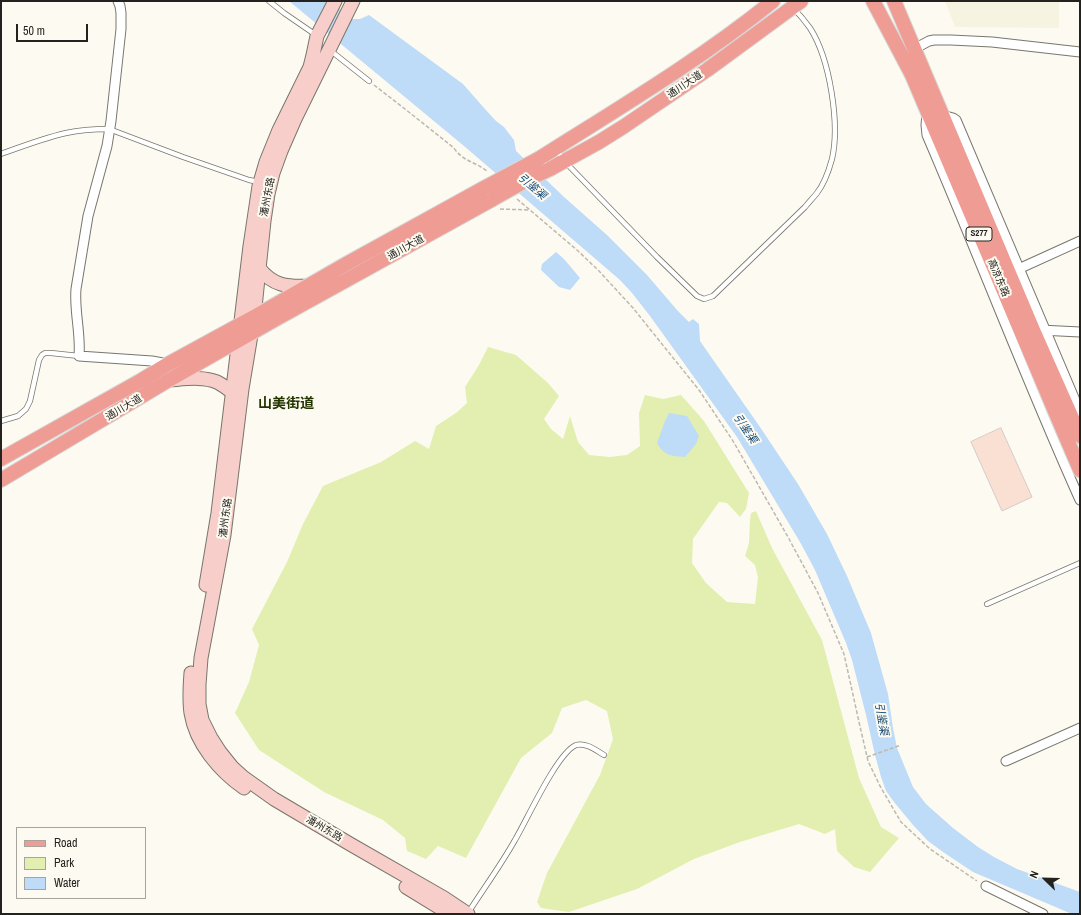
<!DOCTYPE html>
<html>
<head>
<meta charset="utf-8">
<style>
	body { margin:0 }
	#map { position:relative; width:1081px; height:915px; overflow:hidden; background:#fdfbf1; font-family:"Archivo Narrow",sans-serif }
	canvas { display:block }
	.frame { position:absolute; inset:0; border:2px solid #23221e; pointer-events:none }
	.legend { position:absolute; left:16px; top:827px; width:130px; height:72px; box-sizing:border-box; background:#fdfbf1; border:1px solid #a6a49d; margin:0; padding:5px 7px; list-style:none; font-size:12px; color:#23221e }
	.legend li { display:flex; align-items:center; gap:8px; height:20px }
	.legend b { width:20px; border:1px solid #a6a49d }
	.north { position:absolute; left:1025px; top:859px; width:40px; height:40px; -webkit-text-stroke:3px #fdfbf1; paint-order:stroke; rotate:293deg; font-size:11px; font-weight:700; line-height:16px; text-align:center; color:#23221e }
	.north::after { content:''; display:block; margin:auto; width:14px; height:18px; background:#23221e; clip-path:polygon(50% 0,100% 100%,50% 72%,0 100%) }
	.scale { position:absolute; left:16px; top:24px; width:72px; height:18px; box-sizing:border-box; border:2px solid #23221e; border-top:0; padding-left:5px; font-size:12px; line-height:14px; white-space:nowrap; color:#23221e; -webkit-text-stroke:3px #fdfbf1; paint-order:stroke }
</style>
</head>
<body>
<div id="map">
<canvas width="1081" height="915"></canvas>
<div class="frame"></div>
<ul class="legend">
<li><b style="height:5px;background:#ef9d94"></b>Road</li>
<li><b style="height:11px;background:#e2efb0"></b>Park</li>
<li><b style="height:11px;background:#bedbf8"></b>Water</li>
</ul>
<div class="north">N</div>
<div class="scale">50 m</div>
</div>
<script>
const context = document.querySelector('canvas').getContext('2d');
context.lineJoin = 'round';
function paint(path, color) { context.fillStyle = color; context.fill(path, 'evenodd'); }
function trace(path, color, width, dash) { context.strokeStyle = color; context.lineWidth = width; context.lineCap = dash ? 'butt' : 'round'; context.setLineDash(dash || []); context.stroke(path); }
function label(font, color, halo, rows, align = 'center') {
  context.font = font + ' "Archivo Narrow","Noto Sans SC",sans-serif'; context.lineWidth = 4; context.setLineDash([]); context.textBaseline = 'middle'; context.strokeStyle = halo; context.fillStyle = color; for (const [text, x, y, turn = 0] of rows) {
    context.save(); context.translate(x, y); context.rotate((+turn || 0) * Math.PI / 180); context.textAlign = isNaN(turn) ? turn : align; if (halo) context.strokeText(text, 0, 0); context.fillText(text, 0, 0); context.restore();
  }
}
paint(new Path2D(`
	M945,1H1059V28L955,27Z`), '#f7f3e1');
paint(new Path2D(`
	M488,347L516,355L548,383L559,396L544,419L551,429L563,439L570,416L578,442L589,455L610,457L627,455L640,446L639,413L645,395L663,399L681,395L704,421L749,493L746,509L740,517L727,503L719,502L693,539L692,563L706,583L727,602L755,604L758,577L755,565L745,556L749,543L750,520L751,513L756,511L772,548L822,640L859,778L881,827L899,838L870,872L854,867L837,851L835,829L825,834L799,824L740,842L694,859L637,889L569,912L541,908L537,902L547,873L600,775L613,739L607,711L586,700L562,708L552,733L521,758L466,858L438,846L426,859L407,851L405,838L383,820L324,792L259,750L235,713L249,682L259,645L252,629L287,562L303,524L323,486L381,462L415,441L429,449L436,426L456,413L467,403L465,387L479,365Z`), '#e2efb0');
paint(new Path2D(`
	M289,1H331L352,19H360L369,15L463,84L485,109L496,121L504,127L514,140L516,151L564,197L607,235L647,275L677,310L689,322L693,319L699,324L700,341L760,427L798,484L827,534L847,576L871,633L888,694L893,728L897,748L913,787L926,804L953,828L978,847L994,857L1017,869L1080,892V914H1072L973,872L943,852L928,841L913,825L894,802L886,791L881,777L875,755L866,715L852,660L846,643L815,570L800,542L737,437L650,316L632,293L620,280L464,146Z
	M556,252L564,259L580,278L570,290L559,287L541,270L542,264Z
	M669,413L687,416L699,436L696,444L685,457C672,456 664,456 657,443L665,421Z`), '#bedbf8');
const building = new Path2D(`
	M1001,428L1032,497L1002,511L971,442Z`);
paint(building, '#f9e0d2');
trace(building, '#d5cbc5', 1);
const service = new Path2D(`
	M269,1L284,13L316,35
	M331,51L369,81
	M556,149L564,161L572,169L657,257L697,296L704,299L713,296L805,207C809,202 813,198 817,193C824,184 829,170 832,159C840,124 830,59 810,28C805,21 800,15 794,9
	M1,154C23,146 44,138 66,133C80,130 95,129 109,129L183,157L249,180L259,182
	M1,421L18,416L26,409L30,401L39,360L42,355L45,353H51L79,356
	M987,604L1080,563
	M468,913C484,888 501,865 515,840C527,820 557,753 576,745C586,742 597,751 604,755`);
const minor = new Path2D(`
	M118,1L120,6L121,13V29L111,121L107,146L88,216L76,289C74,311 81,333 79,356L152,361L168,364
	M914,49L929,41L934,40H951L992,42L1080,52
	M927,114L926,125L927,135C979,256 1026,380 1080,500
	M942,115L953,118L956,120L1080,412
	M1014,271L1080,241
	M1040,330L1080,332
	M1006,761L1080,728
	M986,886L1043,914`);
const secondary = new Path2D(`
	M353,1L295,119L281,151L273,173L268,194L264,221L254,317L242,389L224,535L201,658L199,685V704L202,720L211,738L220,752L232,767L243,777L274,799L350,844L444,898L468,914
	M259,268C273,286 287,287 309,286
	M169,380C184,379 203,376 217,382C223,385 228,389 233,393
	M206,585L218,513L250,246L259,186L266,162L279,130L310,67L313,55L317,36L335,1
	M191,673C190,686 189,700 191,713C196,744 220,771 244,788
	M406,887L450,914`);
const primary = new Path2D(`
	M873,1L912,75L1080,470
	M894,1L1033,330L1080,436
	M540,158C619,108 700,60 773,1
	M550,169L599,142L623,127L707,70L801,1
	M1,459L140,381L168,364L254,317L346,264L484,188
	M1,480L169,380L276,319L493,199`);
trace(service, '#78766d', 6);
trace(minor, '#78766d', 11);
trace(secondary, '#78766d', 15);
trace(primary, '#d7d7d6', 16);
trace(new Path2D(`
	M374,85L405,109L454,148C463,162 477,162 488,172
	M517,199L577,250L599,271L633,308L699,390L733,441L788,537L818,593L844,654L859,722L868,761L880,786L901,822L930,849L977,881
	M500,209L530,210
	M867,757L901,745`), '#bbb9b1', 1.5, [4, 2]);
trace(service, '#fff', 4.5);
trace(minor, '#fff', 9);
trace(secondary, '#f7cec9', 13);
trace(primary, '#ef9d94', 14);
const primaryBridge = new Path2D(`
	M484,188L540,158
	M493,199L527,180L550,169`);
trace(primaryBridge, '#d7d7d6', 16, []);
trace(primaryBridge, '#ef9d94', 14);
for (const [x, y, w] of [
	[979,234,26]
]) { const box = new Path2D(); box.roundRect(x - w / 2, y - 7, w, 14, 3); context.fillStyle = '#fdfbf1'; context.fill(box); trace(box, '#23221e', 1); }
label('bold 9px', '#23221e', null, [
	["S277",979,234]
]);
label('10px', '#23221e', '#fdfbf1', [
	["通川大道",685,85,-34],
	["潘州东路",268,197,-79],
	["通川大道",406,248,-29],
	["高凉东路",998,278,67],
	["通川大道",124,408,-31],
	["潘州东路",226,518,-82],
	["潘州东路",324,829,31]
]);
label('italic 11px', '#134773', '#fdfbf1', [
	["引鉴渠",532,187,41],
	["引鉴渠",745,429,56],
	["引鉴渠",881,719,80]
]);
label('bold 14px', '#243500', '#fdfbf1', [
	["山美街道",286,404]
]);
</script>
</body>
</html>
